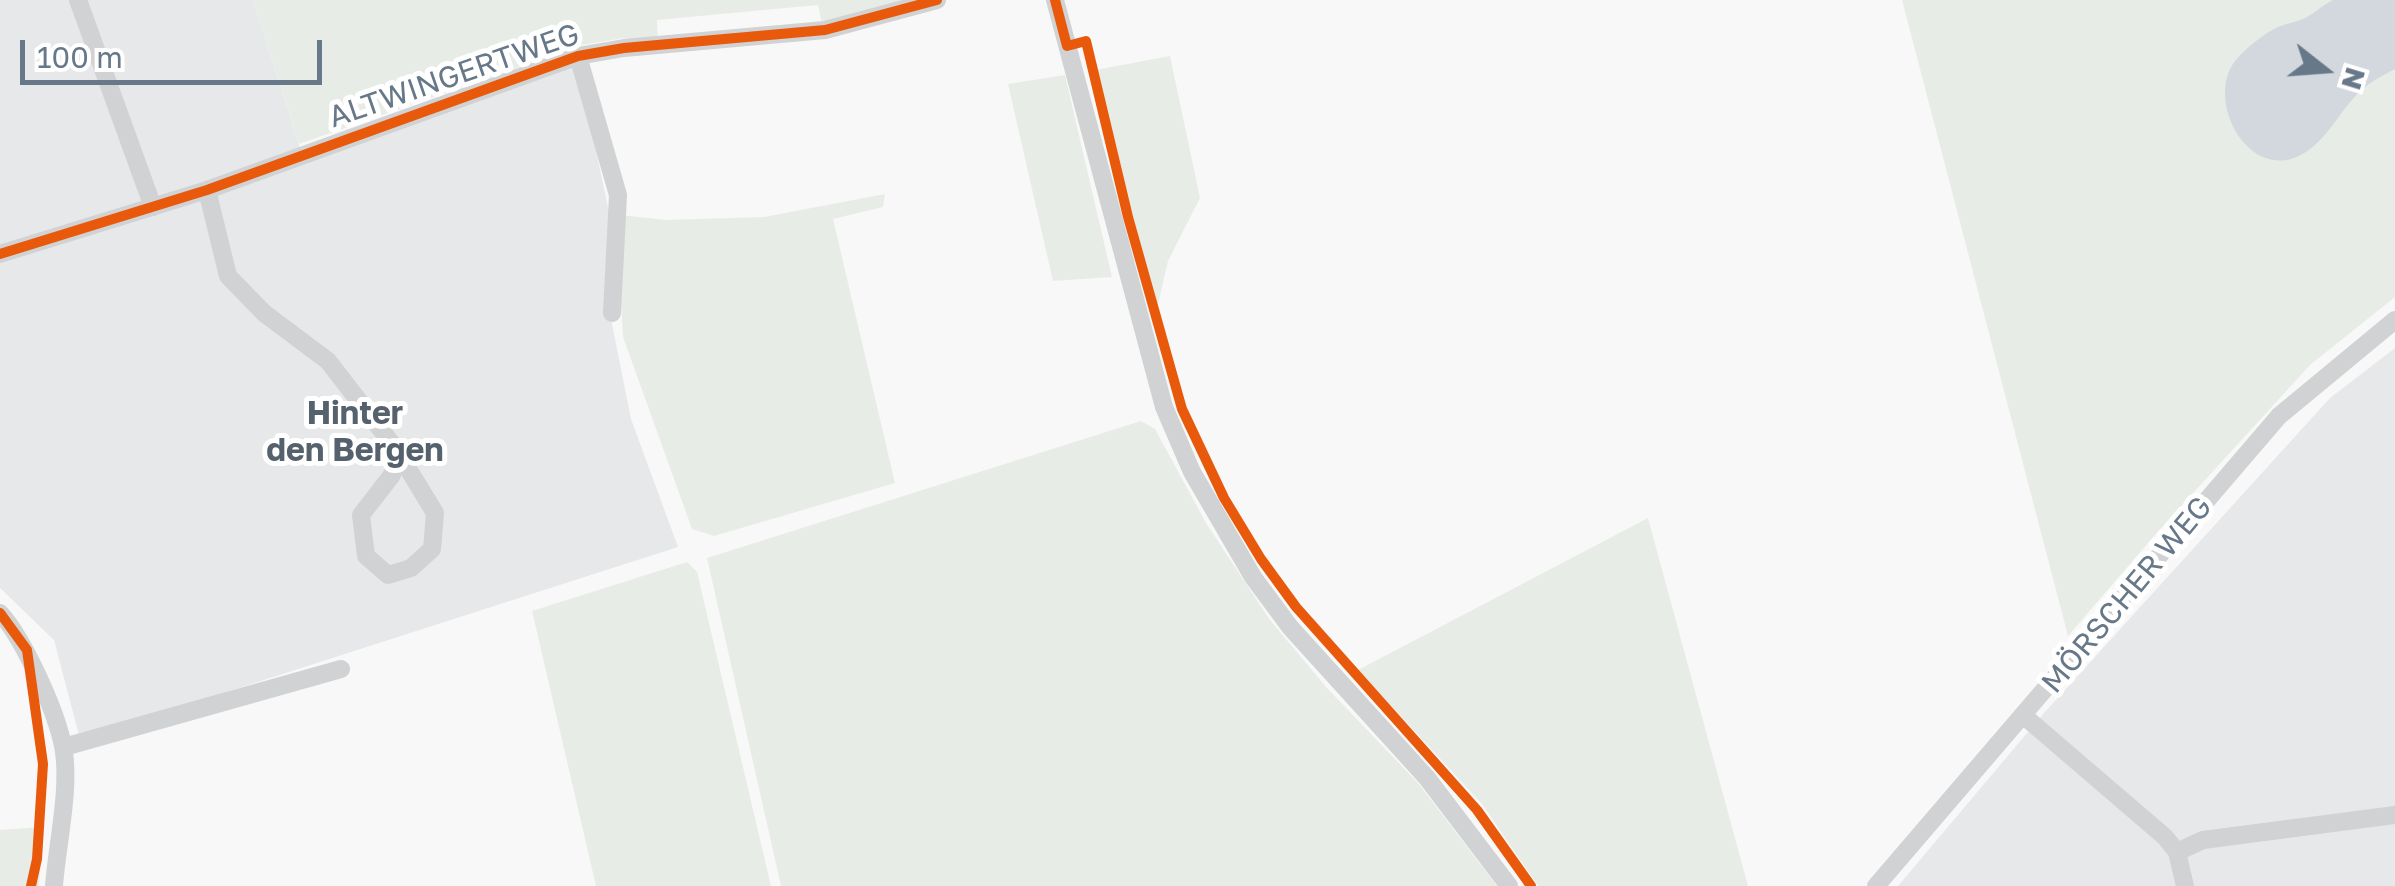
<!DOCTYPE html>
<html>
<head>
<meta charset="utf-8">
<style>
	body { margin:0 }
	#map { position:relative; width:2395px; height:886px; overflow:hidden; background:#f8f8f8; font-family:"Golos Text",sans-serif }
	canvas { display:block }
	.north { position:absolute; left:2275px; top:20px; width:100px; height:100px; -webkit-text-stroke:8px #fff; paint-order:stroke; rotate:107deg; font-size:28px; font-weight:700; line-height:40px; text-align:center; color:#677889 }
	.north::after { content:''; display:block; margin:auto; width:35px; height:45px; background:#677889; clip-path:polygon(50% 0,100% 100%,50% 72%,0 100%) }
	.scale { position:absolute; left:20px; top:40px; width:302px; height:45px; box-sizing:border-box; border:5px solid #677889; border-top:0; padding-left:12px; font-size:30px; line-height:35px; white-space:nowrap; color:#677889; -webkit-text-stroke:8px #fff; paint-order:stroke }
</style>
</head>
<body>
<div id="map">
<canvas width="2395" height="886"></canvas>
<div class="north">N</div>
<div class="scale">100 m</div>
</div>
<script>
const context = document.querySelector('canvas').getContext('2d');
context.lineJoin = 'round';
function paint(path, color) { context.fillStyle = color; context.fill(path, 'evenodd'); }
function trace(path, color, width, dash) { context.strokeStyle = color; context.lineWidth = width; context.lineCap = dash ? 'butt' : 'round'; context.setLineDash(dash || []); context.stroke(path); }
function label(font, color, halo, rows, align = 'center') {
  context.font = font + ' "Golos Text",sans-serif'; context.lineWidth = 10; context.setLineDash([]); context.textBaseline = 'middle'; context.strokeStyle = halo; context.fillStyle = color; for (const [text, x, y, turn = 0] of rows) {
    context.save(); context.translate(x, y); context.rotate((+turn || 0) * Math.PI / 180); context.textAlign = isNaN(turn) ? turn : align; if (halo) context.strokeText(text, 0, 0); context.fillText(text, 0, 0); context.restore();
  }
}
paint(new Path2D(`
	M0,0H253L302,154L578,64L612,227L609,309L631,419L678,547L80,739L54,640L0,588Z
	M2395,348V886H1898L2044,713L2330,398Z`), '#e7e8e9');
paint(new Path2D(`
	M253,0H912L822,24L818,5L657,20L658,42L624,38L582,45L299,144Z
	M1902,0H2395V297L2310,365L2154,536L2068,636Z
	M1170,56L1200,198L1168,261L1157,308L1149,288L1095,70Z
	M1065,75L1112,277L1053,281L1008,84Z
	M885,194L883,207L833,219L895,483L714,536L692,529L623,337L619,269L621,215L666,220L764,217Z
	M1141,421L1155,429L1206,523L1270,620L1327,688L1418,783L1497,886H781L707,558Z
	M1648,518L1748,886H1538L1482,804L1358,670Z
	M687,562L697,572L771,886H596L532,611Z
	M43,827L39,886H0V830Z`), '#e8ece6');
paint(new Path2D(`
	M2333,0H2395V69C2384,75 2371,81 2362,90C2337,111 2326,148 2291,159C2242,172 2207,97 2235,61C2245,49 2263,34 2278,27C2287,23 2298,22 2307,17C2316,12 2323,5 2333,0Z`), '#d2d8dd');
trace(new Path2D(`
	M78,0L153,207
	M1055,0L1164,407L1192,472L1253,577L1290,627L1427,778L1509,886
	M578,56L618,195L612,313
	M207,190L228,276L264,313L328,361L396,449L435,513L432,549L411,568L388,575L366,556L361,515L392,475L396,449
	M0,254L207,190L578,56L624,48L825,30L937,0
	M0,613C24,639 56,711 63,746C71,787 57,844 54,886
	M2024,716L2165,837L2177,852L2185,886
	M64,747L341,669
	M2177,852L2203,840L2395,815
	M1876,886L2279,416L2395,320`), '#d0d2d3', 18);
trace(new Path2D(`
	M1055,0L1067,46L1086,41L1128,217L1182,409L1224,498L1261,559L1296,607L1477,810L1531,886
	M0,254L207,190L578,56L624,48L825,30L937,0
	M0,613L27,650L43,764L37,859L31,886`), '#e8590c', 10);
label('30px', '#677889', '#fff', [
	["ALTWINGERTWEG",454,76,-19],
	["MÖRSCHER WEG",2127,595,-50]
]);
label('bold 32px', '#55626e', '#fff', [
	["Hinter",355,414],
	["den Bergen",355,451]
]);
</script>
</body>
</html>
